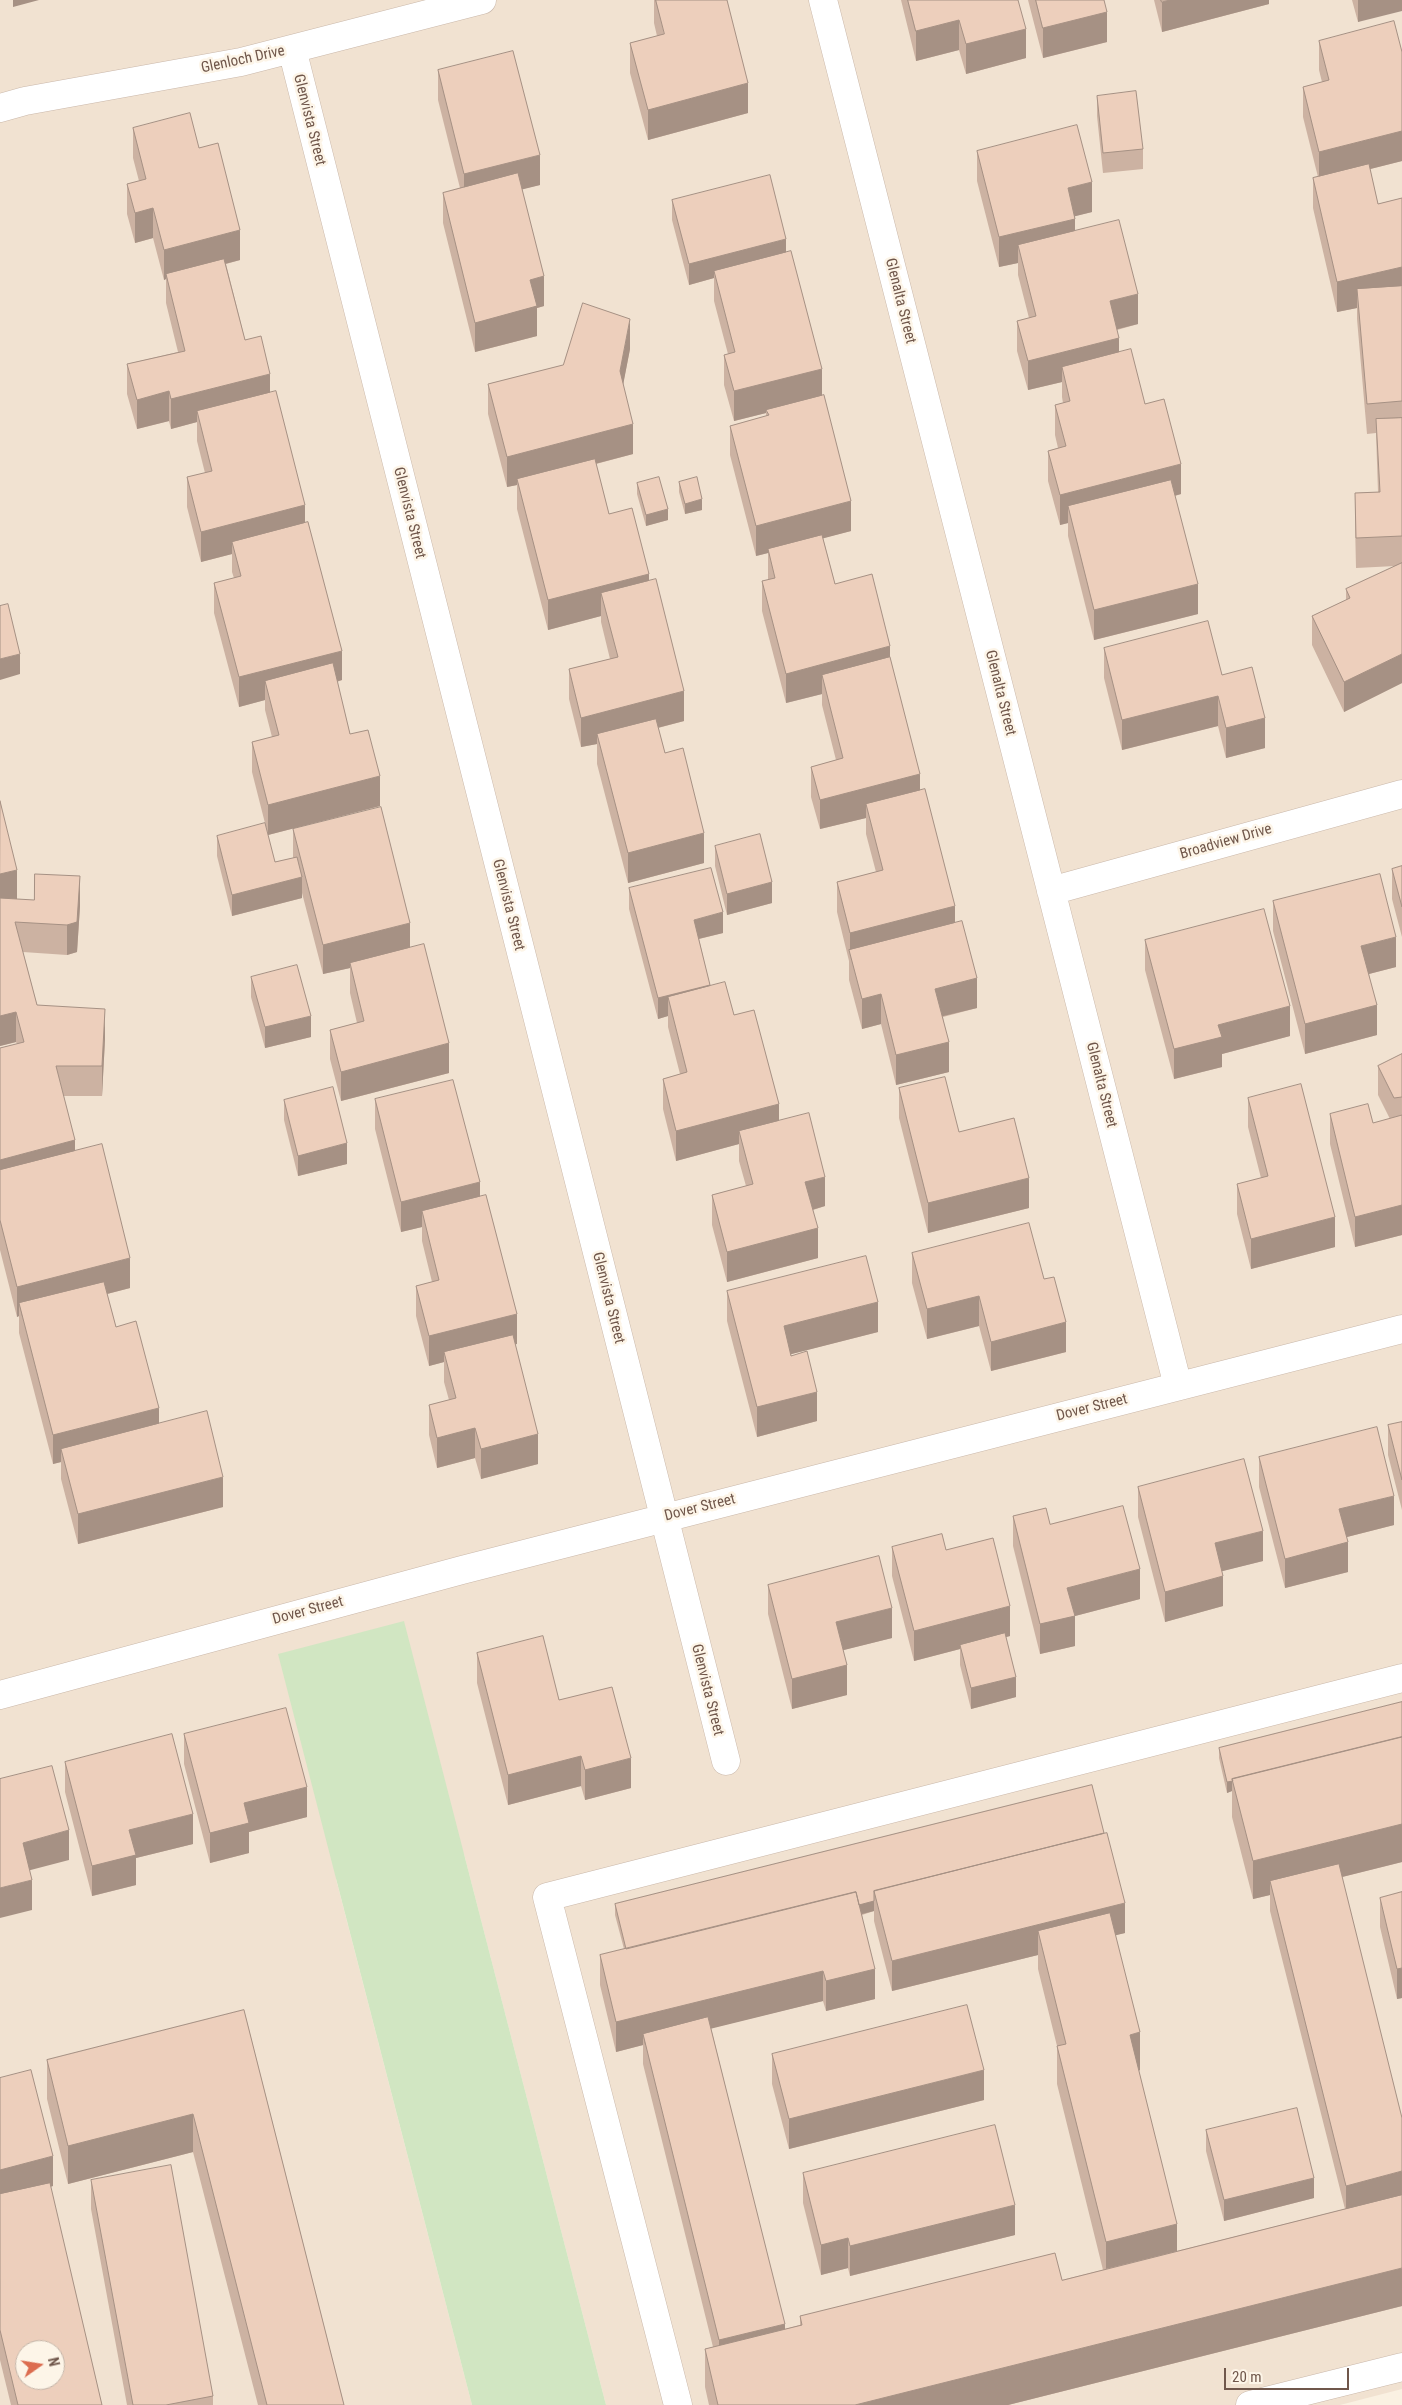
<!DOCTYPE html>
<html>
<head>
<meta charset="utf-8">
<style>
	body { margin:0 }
	#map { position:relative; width:1402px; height:2405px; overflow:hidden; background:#faf1e2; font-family:"Roboto Condensed",sans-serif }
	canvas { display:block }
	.north { position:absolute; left:15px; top:2340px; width:50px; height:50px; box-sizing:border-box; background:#fdf5e8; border:1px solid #c5b6a9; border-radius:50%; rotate:77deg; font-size:14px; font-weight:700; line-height:20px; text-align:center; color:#70574b }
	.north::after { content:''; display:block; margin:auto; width:18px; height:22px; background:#dc6d50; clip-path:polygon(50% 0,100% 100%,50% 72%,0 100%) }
	.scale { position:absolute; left:1224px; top:2368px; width:125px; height:22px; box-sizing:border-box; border:2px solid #70574b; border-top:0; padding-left:6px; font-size:15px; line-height:18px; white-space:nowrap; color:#70574b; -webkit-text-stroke:4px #fdf5e8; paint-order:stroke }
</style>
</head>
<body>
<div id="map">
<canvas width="1402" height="2405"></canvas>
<div class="north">N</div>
<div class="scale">20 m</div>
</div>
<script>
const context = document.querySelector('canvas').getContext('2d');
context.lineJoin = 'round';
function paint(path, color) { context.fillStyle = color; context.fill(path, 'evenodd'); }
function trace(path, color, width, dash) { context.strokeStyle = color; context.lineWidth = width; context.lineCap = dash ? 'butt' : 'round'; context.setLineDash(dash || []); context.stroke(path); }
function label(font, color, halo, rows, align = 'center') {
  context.font = font + ' "Roboto Condensed",sans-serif'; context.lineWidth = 5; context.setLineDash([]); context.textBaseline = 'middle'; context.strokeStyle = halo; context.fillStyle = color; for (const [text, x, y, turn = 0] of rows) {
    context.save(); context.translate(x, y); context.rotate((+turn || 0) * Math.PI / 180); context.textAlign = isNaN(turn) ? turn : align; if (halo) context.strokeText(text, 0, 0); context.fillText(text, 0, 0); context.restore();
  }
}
paint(new Path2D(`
	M0,0H1402V2389L1340,2405H606L464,1854L336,1879L472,2405H0ZM25,2350H55V2380H25Z`), '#f1e2d1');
paint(new Path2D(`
	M404,1621L606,2405H472L278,1654Z`), '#d1e6c2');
const minor = new Path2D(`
	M823,0L1178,1386
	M292,49L726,1761
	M0,108L25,101L241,62L482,0
	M1051,891L1402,794
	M0,1695L462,1570L1402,1329
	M678,2405L547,1897L1402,1678
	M1250,2405L1402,2367`);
trace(minor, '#cab8aa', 29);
trace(minor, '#fff', 28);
paint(new Path2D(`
	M654,0H727L748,113L648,140L630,73V43L657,36L654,23Z
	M901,0H1018L1026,58L966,74L959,50L916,61Z
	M1028,0H1104L1107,42L1043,58Z
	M1154,0H1269V4L1162,32Z
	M1352,0H1402L1358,22Z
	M1319,41L1402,52V161L1370,169L1378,204L1402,198V683L1344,712L1312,645V616L1346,600V589L1395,566L1356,568L1355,523V493L1378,492L1376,433L1367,434L1357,319V308L1337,312L1313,208V178L1318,177L1303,117V87L1322,82L1319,70Z
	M438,70L540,185L522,189L544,306L537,308V336L475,352L443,223V193L460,188L438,100Z
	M1097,96L1143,149V169L1103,173L1097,116Z
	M133,128L199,148L240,260L226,264L245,340L270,392L305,523L342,680L337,682L350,734L380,806L268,835L252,772V742L272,737L265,710V700L239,707L214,613V583L234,578L232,572V554L201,562L187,507V477L205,473L197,441V422L171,429L169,421L137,429L127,394V364L178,352L166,303V279L164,280L153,238L135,243L127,214V184L139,181L133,158Z
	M977,151L1092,212L1075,216V231L1138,324L1117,330L1119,352L1145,404L1181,494L1175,496L1198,614L1094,640L1068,536V523L1060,525L1048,481V451L1058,448L1055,435V405L1063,403L1062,397V382L1028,390L1017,351V321L1029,318L1018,275V263L999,267L977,181Z
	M672,200L786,253L822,396L851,531L823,538L835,584L890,658L920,790L955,922L977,1008L943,1017L949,1072L896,1085L881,1024L862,1029L849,980V961L837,912V882L876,872L866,834V818L820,829L811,797V767L836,760L822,705V694L786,703L762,611V581L768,580V553L756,556L730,455V426L766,416V413L734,421L724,385V355L728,354L714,301V278L689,285L672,220Z
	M630,349L623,384L633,454L596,464L609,514L649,580L684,721L658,728L665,753L704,863L628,883L597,764V744L581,747L569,699V669L610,659L601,622V616L548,630L517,509V485L507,487L488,414V384Z
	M679,482L702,510L685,514L679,492Z
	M637,483L668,520L646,526L637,494Z
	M1104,648L1222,675L1265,748L1226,758L1218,726L1122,750L1104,678Z
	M0,801L17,899L80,906L77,952L67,955L23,952L37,1005L105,1039L102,1096H63L75,1151L130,1288L107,1294L116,1327L159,1424L223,1507L78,1544L61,1479V1462L53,1464L19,1333V1316L17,1317L0,1250V1048L17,1044L16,1042L0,1046Z
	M293,829L410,948L449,1073L341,1101L330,1059V1030L357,1023L350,993V968L323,974L302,893V898L232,916L217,856V836L275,862L293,858Z
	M715,846L772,903L727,915L715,866Z
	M1402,866V937L1392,899V869Z
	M629,888L723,933L699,939L710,986L734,1015L779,1121L825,1206L813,1210L818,1258L727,1282L712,1225V1195L746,1186L739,1161V1144L676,1161L663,1109V1079L680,1074L668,1027V1016L658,1019L629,909Z
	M1273,901L1396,967L1369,974L1377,1035L1305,1054L1273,931Z
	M1145,940L1290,1036L1222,1054V1067L1174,1079L1145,970Z
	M251,977L311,1037L265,1048L251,997Z
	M1402,1054V1235L1355,1247L1330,1144V1114L1373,1123L1390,1119L1378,1095V1066Z
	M899,1088L959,1132L1029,1208L928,1233L899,1118Z
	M1248,1098L1335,1247L1251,1269L1237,1214V1184L1261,1178L1248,1127Z
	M375,1099L480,1196L517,1344H515L538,1464L481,1479L475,1458L437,1468L429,1435V1405L449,1400L444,1382V1362L429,1366L416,1316V1286L432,1282L422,1241V1227L401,1232L375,1129Z
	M284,1100L347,1164L298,1176L284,1120Z
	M912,1253L1044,1279L1066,1352L991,1371L979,1326L927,1339L912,1283Z
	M727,1291L878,1332L791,1354L817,1421L757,1437L727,1321Z
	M1402,1422V1510L1388,1455V1425Z
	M1259,1457L1394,1525L1347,1537L1348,1572L1285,1588L1259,1487Z
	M1138,1487L1263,1561L1222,1571L1223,1606L1165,1622L1138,1517Z
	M1013,1516L1050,1524L1140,1599L1075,1616V1646L1040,1654L1013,1546Z
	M892,1547L946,1550L1010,1636L1006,1637L1016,1697L971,1709L960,1665V1649L914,1661L892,1576Z
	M768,1585L892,1638L843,1650L847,1695L792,1709L768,1614Z
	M477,1653L559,1700L631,1788L585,1800L581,1786L508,1805L477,1683Z
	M1402,1702V1862L1342,1877L1402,2306L1008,2405H709L705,2387V2349L713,2347L643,2064V2045L616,2052L600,1985V1955L624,1949L615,1915V1904L1092,1785L1125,1933L1115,1935L1140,2070L1139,2071L1177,2251L1345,2209L1270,1911V1895L1253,1899L1232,1817V1791L1227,1793L1219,1758V1748ZM874,1911V1921L892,1991L1038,1955V1969L1057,2046V2084L1103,2270L1062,2280L800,2316V2325L785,2329L711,2028L823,2001L826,2011L875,1999L862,1915Z
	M184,1734L307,1817L249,1832V1853L210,1863L184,1764Z
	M65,1762L193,1844L136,1858V1885L92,1896L65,1792Z
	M1402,1892V1998L1397,1999L1380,1927V1898Z
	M244,2010L344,2405H258L193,2152L68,2184L47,2099V2060Z
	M772,2054L984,2100L789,2149L772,2084Z
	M0,2078L53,2186L50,2187L102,2405H11L0,2360Z
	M1206,2130L1314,2198L1224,2221L1206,2151Z
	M803,2173L1015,2235L850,2276L848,2268L821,2275L803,2203Z
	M91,2180L213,2396V2405H127L91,2209Z`), '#ccb2a2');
paint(new Path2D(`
	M13,0H39L13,7Z
	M1170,0H1269V4L1162,32V2Z
	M1358,0H1402V11L1358,22Z
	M1107,12V42L1043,58V28Z
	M959,20V50L916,61V31Z
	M1026,29V58L966,74V44Z
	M748,83V113L648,140V110Z
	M1402,131V161L1319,182V152Z
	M540,155V185L464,204V174Z
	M1092,182V212L1068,218V188Z
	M153,208V238L135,243V213Z
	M1075,219V248L1018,245V263L999,267V237Z
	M240,230V260L167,279L166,274V279L164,280V250Z
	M786,239V260L714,271V278L689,285V264Z
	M1402,267V297L1357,289V308L1337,312V282Z
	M544,276V306L537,308V336L475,352V323L530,280Z
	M1138,294V324L1110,331V301Z
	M630,319V349L620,401V371Z
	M1119,338V368L1062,367V382L1028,390V361Z
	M822,369V398L766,410V413L734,421V391Z
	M270,374V404L197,411V422L171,429V399Z
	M169,391V421L137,429V400Z
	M633,424V454L518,484L517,479V485L507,487V457Z
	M1181,464V494L1072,522L1068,506V523L1060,525V495Z
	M702,499V510L685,514V504Z
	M851,501V531L768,553V549V553L756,556V526Z
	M305,505V535L232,542V554L201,562V532Z
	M668,509V520L646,526V515Z
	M649,574V604L601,593V616L548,630V600Z
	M1198,584V614L1094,640V610Z
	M890,646V676L822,675V694L786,703V674Z
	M342,651V680L270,699L265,681V700L239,707V677Z
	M20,654V674L0,680V659Z
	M1402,654V683L1344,712V682Z
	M684,691V721L599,743L597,734V744L581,747V718Z
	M1218,696V726L1122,750V720Z
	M1265,718V748L1226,758V728Z
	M920,774V804H866V818L820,829V800Z
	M380,776V806L268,835V805Z
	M704,833V863L628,883V853Z
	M17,870V900L0,904V874Z
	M80,876V906L77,952L67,955V925Z
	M302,877V898L232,916V895Z
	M772,882V903L727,915V894Z
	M955,906V935L850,951V933Z
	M723,912V933L694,940V920Z
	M410,923V953L350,963V968L323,974V945Z
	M1396,937V967L1361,976V946Z
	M977,978V1008L935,1018V989Z
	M710,985V1006L668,997V1016L658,1019V998Z
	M881,994V1024L862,1029V999Z
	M1377,1005V1035L1305,1054V1024Z
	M1290,1006V1036L1222,1054V1067L1174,1079V1049L1218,1025Z
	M105,1009V1039L102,1096V1066Z
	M16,1012V1042L0,1046V1016Z
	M311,1016V1037L265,1048V1027Z
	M949,1042V1072L896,1085V1055Z
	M449,1043V1073L341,1101V1072Z
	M779,1104V1134L739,1131V1144L676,1161V1131Z
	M75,1140V1170L0,1189V1160Z
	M347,1143V1164L298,1176V1156Z
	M825,1177V1206L805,1212V1182Z
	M1029,1178V1208L928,1233V1203Z
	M480,1182V1212L422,1211V1227L401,1232V1202Z
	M1402,1205V1235L1355,1247V1217Z
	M1335,1217V1247L1251,1269V1239Z
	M818,1228V1258L727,1282V1252Z
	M130,1258V1288L22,1316L19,1303V1316L17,1317V1287Z
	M979,1296V1326L927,1339V1309Z
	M878,1302V1332L784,1356V1326Z
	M517,1314V1344L447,1361L444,1352V1362L429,1366V1336Z
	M1066,1322V1352L991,1371V1342Z
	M817,1392V1421L757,1437V1407Z
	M159,1408V1438L61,1449V1462L53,1464V1435Z
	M475,1428V1458L437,1468V1438Z
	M538,1434V1464L481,1479V1449Z
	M223,1477V1507L78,1544V1514Z
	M1394,1496V1525L1339,1539V1509Z
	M1263,1531V1561L1215,1573V1543Z
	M1348,1542V1572L1285,1588V1559Z
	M1140,1569V1599L1075,1616V1646L1040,1654V1624L1067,1588Z
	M1223,1576V1606L1165,1622V1592Z
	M1010,1606V1636L961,1649L960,1645V1649L914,1661V1631Z
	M892,1608V1638L836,1652V1622Z
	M847,1665V1695L792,1709V1679Z
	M1016,1677V1697L971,1709V1688Z
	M581,1756V1786L508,1805V1775Z
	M631,1758V1788L585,1800V1770Z
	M1232,1781V1791L1227,1793V1782Z
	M307,1787V1817L249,1832V1853L210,1863V1833L244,1803Z
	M193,1814V1844L136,1858V1885L92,1896V1866L129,1830Z
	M1402,1824V1862L1274,1894L1270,1881V1895L1253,1899V1861Z
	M69,1830V1860L23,1872V1843Z
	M32,1880V1910L0,1918V1888Z
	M874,1901V1911L629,1973V1962Z
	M1125,1903V1933L1044,1953L1038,1931V1955L892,1991V1961Z
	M1402,1968V1998L1397,1999V1969Z
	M875,1969V1999L826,2011V1981Z
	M823,1971V2001L645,2045L643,2034V2045L616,2052V2022Z
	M1140,2032V2070L1130,2073V2035Z
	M984,2070V2100L789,2149V2119Z
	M193,2114V2152L68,2184V2146Z
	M53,2156V2186L0,2200V2170Z
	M1402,2171V2201L1346,2216V2186Z
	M1314,2178V2198L1224,2221V2200Z
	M1015,2205V2235L850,2276V2246Z
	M1177,2224V2263L1106,2280V2242Z
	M848,2238V2268L821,2275V2245Z
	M1402,2268V2306L1008,2405H855Z
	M785,2324V2354L719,2370V2340Z`), '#a69184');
const building = new Path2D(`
	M656,0H727L748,83L648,110L630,43L664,34Z
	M908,0H1018L1026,29L966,44L959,20L916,31Z
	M1036,0H1104L1107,12L1043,28Z
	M1161,0H1170L1162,2Z
	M1394,21L1402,52V131L1319,152L1303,87L1329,80L1319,41Z
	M513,51L540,155L464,174L438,70Z
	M1136,91L1143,149L1103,153L1097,96Z
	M190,113L199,148L218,143L240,230L164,250L153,208L135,213L127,184L146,179L133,128Z
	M1077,125L1092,182L1068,188L1075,219L999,237L977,151Z
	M1369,164L1378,204L1402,198V267L1337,282L1313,178Z
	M518,173L544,276L530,280L537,306L475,323L443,193Z
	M770,175L786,239L689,264L672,200Z
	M1119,220L1138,294L1110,301L1119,338L1028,361L1017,321L1036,316L1018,245Z
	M791,251L822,369L734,391L724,355L735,352L714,271Z
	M224,259L245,340L261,336L270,374L171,399L169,391L137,400L127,364L185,351L166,274Z
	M1402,286V401L1367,404L1357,289Z
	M583,303L630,319L620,371L633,424L507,457L488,384L563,365Z
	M1131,349L1145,404L1164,399L1181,464L1060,495L1048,451L1066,446L1055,405L1070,401L1062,367Z
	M276,391L305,505L201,532L187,477L212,471L197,411Z
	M824,395L851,501L756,526L730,426L769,415L766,410Z
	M1402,418V536L1356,538L1355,493L1380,492L1376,419Z
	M595,459L609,514L632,508L649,574L548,600L517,479Z
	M659,477L668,509L646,515L637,483Z
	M697,477L702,499L685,504L679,482Z
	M1171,480L1198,584L1094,610L1068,506Z
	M308,522L342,651L239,677L214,583L241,576L232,542Z
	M822,535L835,584L872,574L890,646L786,674L762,581L775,578L768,549Z
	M1402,563V654L1344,682L1312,616L1350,598L1346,589Z
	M656,579L684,691L581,718L569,669L618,657L601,593Z
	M8,604L20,654L0,659V606Z
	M1208,621L1222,675L1252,667L1265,718L1226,728L1218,696L1122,720L1104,648Z
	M890,657L920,774L820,800L811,767L843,758L822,675Z
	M333,663L350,734L368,730L380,776L268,805L252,742L279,735L265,681Z
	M656,719L665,753L683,748L704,833L628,853L597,734Z
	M925,789L955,906L850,933L837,882L883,870L866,804Z
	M0,801L17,870L0,874Z
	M381,807L410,923L323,945L293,829Z
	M265,823L275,862L297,857L302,877L232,895L217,836Z
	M760,834L772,882L727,894L715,846Z
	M1402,866V907L1392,869Z
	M711,868L723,912L694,920L710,985L658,998L629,888Z
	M35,874L80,876L77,922L67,925L15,922L37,1005L105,1009L102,1066H56L75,1140L0,1160V1048L24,1042L16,1012L0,1016V898L34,900Z
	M1380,874L1396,937L1361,946L1377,1005L1305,1024L1273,901Z
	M1264,909L1290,1006L1218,1025L1222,1037L1174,1049L1145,940Z
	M962,921L977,978L935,989L949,1042L896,1055L881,994L862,999L849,950Z
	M424,944L449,1043L341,1072L330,1030L364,1021L350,963Z
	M297,965L311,1016L265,1027L251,977Z
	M725,982L734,1015L754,1010L779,1104L676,1131L663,1079L687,1072L668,997Z
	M1402,1054V1097L1394,1098L1378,1066Z
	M945,1077L959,1132L1014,1118L1029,1178L928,1203L899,1088Z
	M453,1080L480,1182L401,1202L375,1099Z
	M1301,1084L1335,1217L1251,1239L1237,1184L1268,1176L1248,1098Z
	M333,1087L347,1143L298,1156L284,1100Z
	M1368,1104L1373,1123L1402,1115V1205L1355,1217L1330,1114Z
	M809,1113L825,1177L805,1182L818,1228L727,1252L712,1195L753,1184L739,1131Z
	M102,1144L130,1258L17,1287L0,1220V1170Z
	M486,1195L517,1314L429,1336L416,1286L439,1280L422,1211Z
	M1029,1223L1044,1279L1054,1277L1066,1322L991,1342L979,1296L927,1309L912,1253Z
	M866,1256L878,1302L784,1326L791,1356L807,1351L817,1392L757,1407L727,1291Z
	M104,1282L116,1327L136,1321L159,1408L53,1435L19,1303Z
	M513,1335L538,1434L481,1449L475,1428L437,1438L429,1405L456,1398L444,1352Z
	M207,1411L223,1477L78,1514L61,1449Z
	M1402,1422V1480L1388,1425Z
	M1377,1427L1394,1496L1339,1509L1348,1542L1285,1559L1259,1457Z
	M1244,1459L1263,1531L1215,1543L1223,1576L1165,1592L1138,1487Z
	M1123,1506L1140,1569L1067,1588L1075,1616L1040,1624L1013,1516L1046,1508L1050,1524Z
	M942,1534L946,1550L993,1538L1010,1606L914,1631L892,1547Z
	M879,1556L892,1608L836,1622L847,1665L792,1679L768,1585Z
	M1005,1633L1016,1677L971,1688L960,1645Z
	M543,1636L559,1700L612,1687L631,1758L585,1770L581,1756L508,1775L477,1653Z
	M1402,1702V1737L1232,1779L1233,1781L1227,1782L1219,1748Z
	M286,1708L307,1787L244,1803L249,1823L210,1833L184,1734Z
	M172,1734L193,1814L129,1830L136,1855L92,1866L65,1762Z
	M1402,1737V1824L1253,1861L1232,1779Z
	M52,1766L69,1830L23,1843L32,1880L0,1888V1779Z
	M1092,1785L1104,1833L874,1891V1901L859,1905L856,1892L626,1949L615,1904Z
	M1107,1833L1125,1903L892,1961L874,1891Z
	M1339,1864L1402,2118V2171L1346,2186L1270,1881Z
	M856,1892L875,1969L826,1981L823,1971L616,2022L600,1955Z
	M1402,1892V1968L1397,1969L1380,1898Z
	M1110,1913L1140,2032L1130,2035L1177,2224L1106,2242L1057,2046L1066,2044L1038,1931Z
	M967,2005L984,2070L789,2119L772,2054Z
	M244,2010L344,2405H267L193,2114L68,2146L47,2060Z
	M708,2017L785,2324L719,2340L643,2034Z
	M31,2070L53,2156L0,2170V2078Z
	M1297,2108L1314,2178L1224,2200L1206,2130Z
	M995,2125L1015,2205L850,2246L848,2238L821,2245L803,2173Z
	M171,2165L213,2396L166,2405H133L91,2180Z
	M50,2183L102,2405H18L0,2330V2194ZM25,2350H55V2380H25Z
	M1402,2195V2268L855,2405H718L705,2349L802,2325L800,2316L1055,2253L1062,2280Z`);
paint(building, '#edcfbc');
trace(building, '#a69184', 1);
label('15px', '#70574b', '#fdf5e8', [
	["Glenloch Drive",243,60,-12],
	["Glenvista Street",309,120,76],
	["Glenalta Street",900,301,76],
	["Glenvista Street",409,513,76],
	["Glenalta Street",1000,693,76],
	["Broadview Drive",1226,842,-16],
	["Glenvista Street",508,905,76],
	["Glenalta Street",1101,1085,76],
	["Glenvista Street",608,1298,76],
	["Dover Street",1092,1408,-14],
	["Dover Street",700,1508,-14],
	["Dover Street",308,1611,-15],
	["Glenvista Street",707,1690,76]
]);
</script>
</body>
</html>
